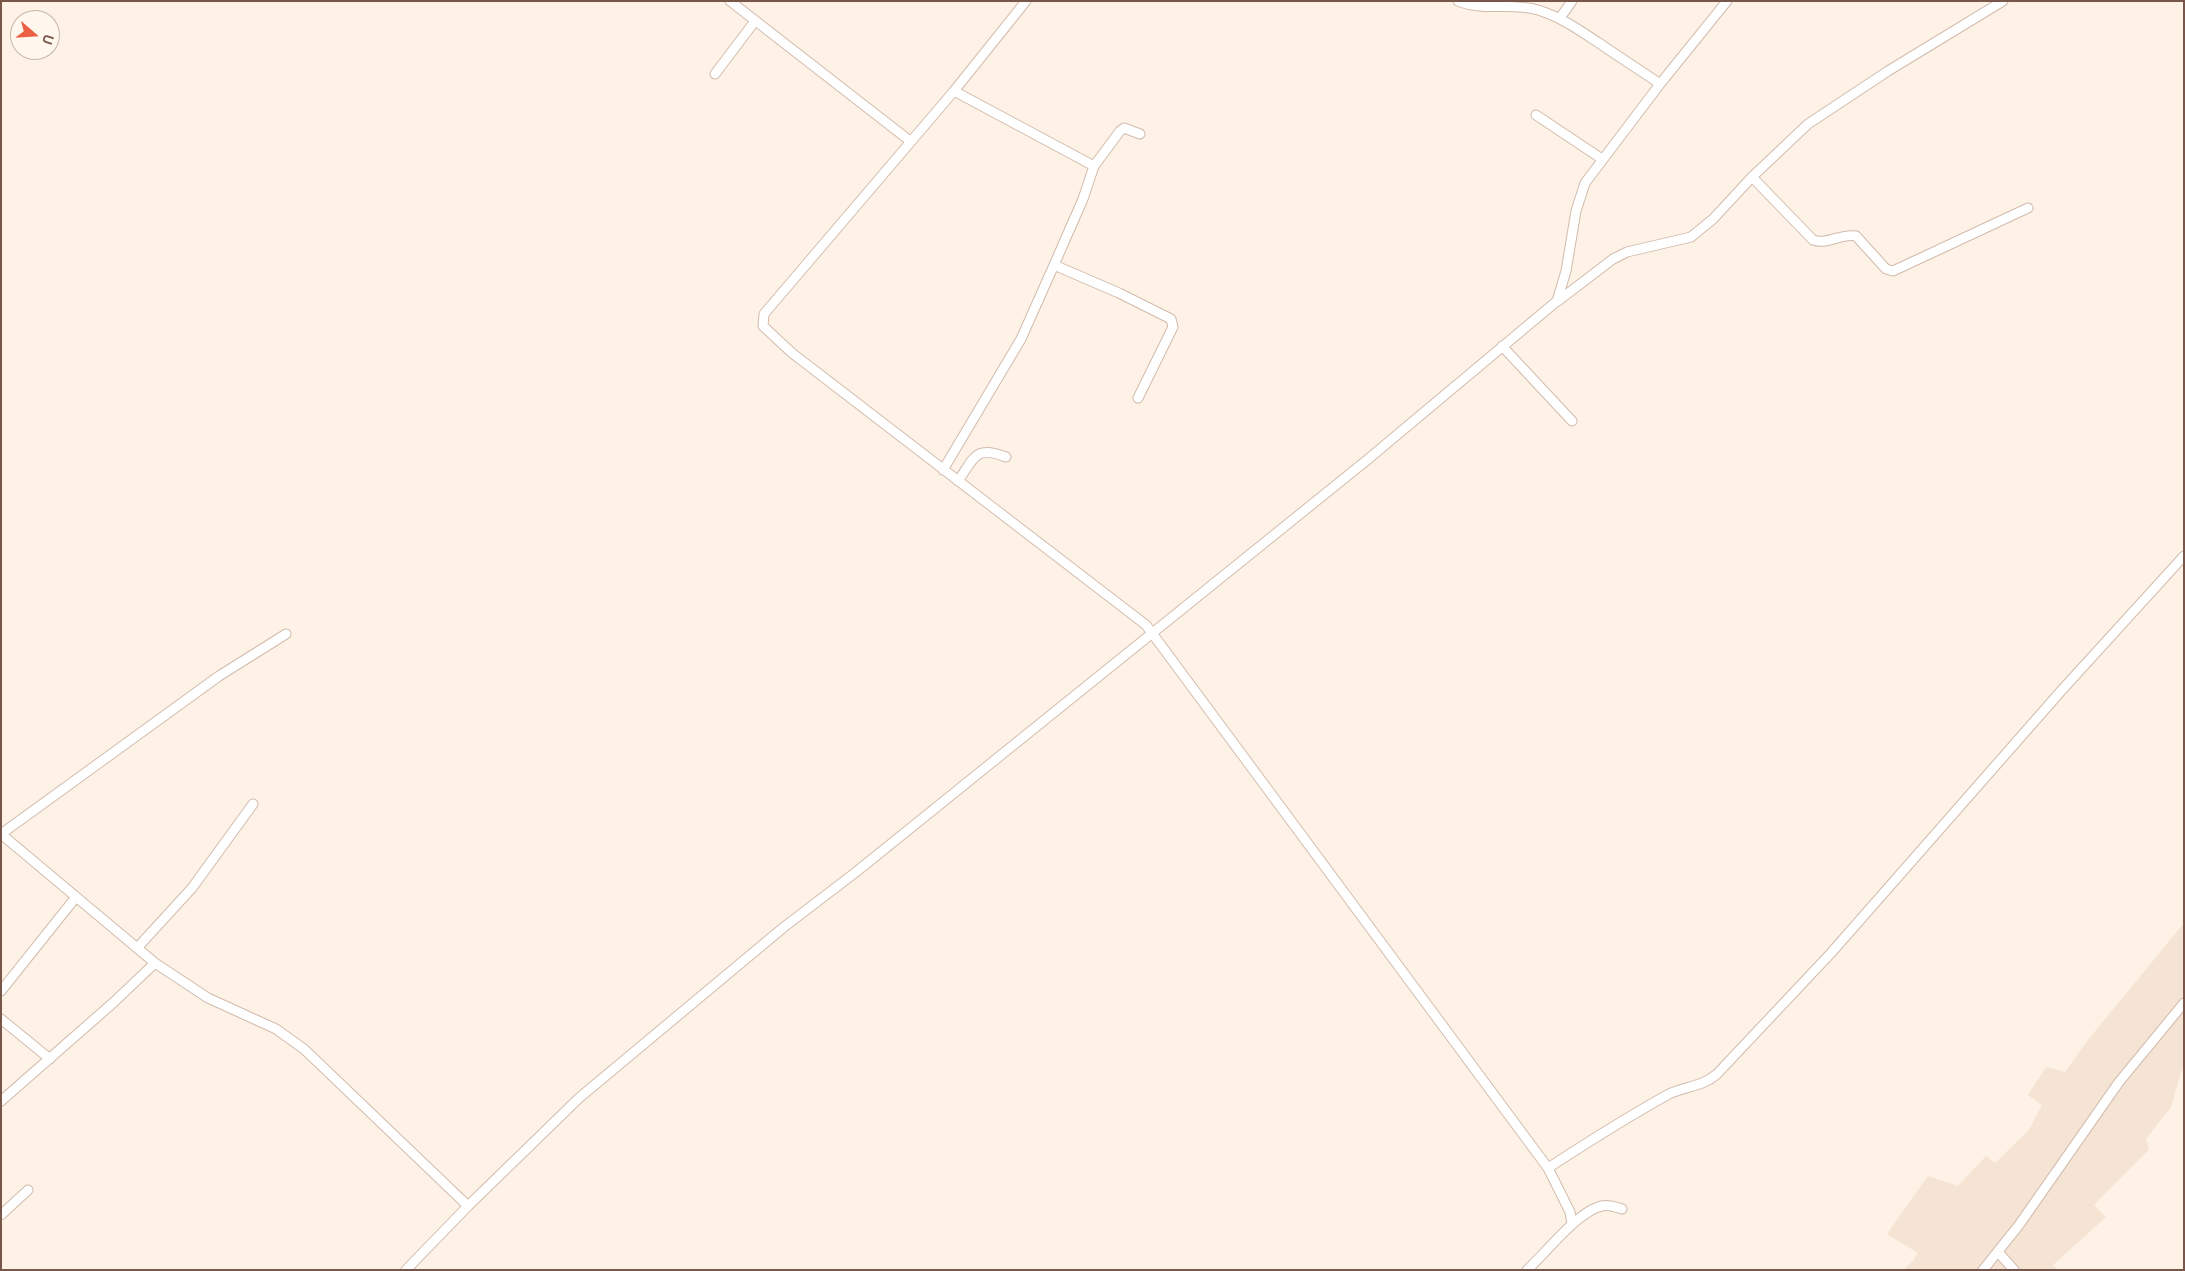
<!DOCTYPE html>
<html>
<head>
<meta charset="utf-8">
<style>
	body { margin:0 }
	#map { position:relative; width:2185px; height:1271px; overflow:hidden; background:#fdf2e5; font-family:"Space Grotesk",sans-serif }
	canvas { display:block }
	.frame { position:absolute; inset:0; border:2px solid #785649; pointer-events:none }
	.north { position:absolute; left:10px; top:10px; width:50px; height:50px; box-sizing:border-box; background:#fff7ed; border:1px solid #c9b7ab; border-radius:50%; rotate:109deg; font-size:14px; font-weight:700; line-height:20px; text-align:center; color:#785649 }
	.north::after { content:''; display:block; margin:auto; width:18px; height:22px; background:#ec6046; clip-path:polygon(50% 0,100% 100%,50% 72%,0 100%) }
</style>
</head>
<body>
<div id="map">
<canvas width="2185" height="1271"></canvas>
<div class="frame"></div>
<div class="north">U</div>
</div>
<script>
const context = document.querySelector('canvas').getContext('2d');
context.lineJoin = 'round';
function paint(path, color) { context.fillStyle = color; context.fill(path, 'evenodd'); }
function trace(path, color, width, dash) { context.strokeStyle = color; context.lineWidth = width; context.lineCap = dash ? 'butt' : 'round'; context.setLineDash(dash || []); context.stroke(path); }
paint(new Path2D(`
	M2184,923V1068L2182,1069L2171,1107L2146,1139L2149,1150L2094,1205L2106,1217L2053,1265L2059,1270H1903L1912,1262L1918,1253L1887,1234L1928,1176L1958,1186L1986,1156L1995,1163L2029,1130L2042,1105L2028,1095L2046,1067L2065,1072L2087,1041Z`), '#f5e4d3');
const street = new Path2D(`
	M730,1L910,141
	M1026,1L954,91L764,314L763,326L792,353L1146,625L1548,1168L1570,1212L1572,1224
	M1458,1C1485,12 1510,2 1538,10C1561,17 1579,30 1599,43C1619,57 1640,70 1660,84
	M1560,18L1572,1
	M715,74L755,21
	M954,91L1094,166L1083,199L1054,265L1119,293L1171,319L1173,327L1138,398
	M1536,115L1602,159
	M1094,166L1120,131L1124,128L1140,134
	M1752,177L1813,240C1828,245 1841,233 1856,236L1886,269L1893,271L2028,208
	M1558,301L1613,259L1627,252L1691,237L1713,219L1752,177L1808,124L1888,71L2003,1
	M1502,346L1572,421
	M943,470L1021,339L1054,265
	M958,481C975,457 975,445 1006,457
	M1,834L155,963L208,998L276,1029L304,1049L468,1206
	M1,834L219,676L286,634
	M137,948L192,888L253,804
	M1,991L76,897
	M1,1019L50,1059
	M1,1101L114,1002L155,963
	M1548,1168C1588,1142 1627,1117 1669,1094C1686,1086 1702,1087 1717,1074L1831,953L2061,691L2184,556
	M1,1215L28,1190
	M1998,1252L2014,1270
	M406,1270L468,1206L579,1098L784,927L856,872L1367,460L1557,301L1566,271L1576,211L1585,183L1660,84L1727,1
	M1527,1270C1545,1254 1579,1210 1602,1206C1608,1204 1616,1207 1622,1209
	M1983,1270L2019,1225L2119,1082L2184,1003`);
trace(street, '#d2bbad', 11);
trace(street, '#fff', 9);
</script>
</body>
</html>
